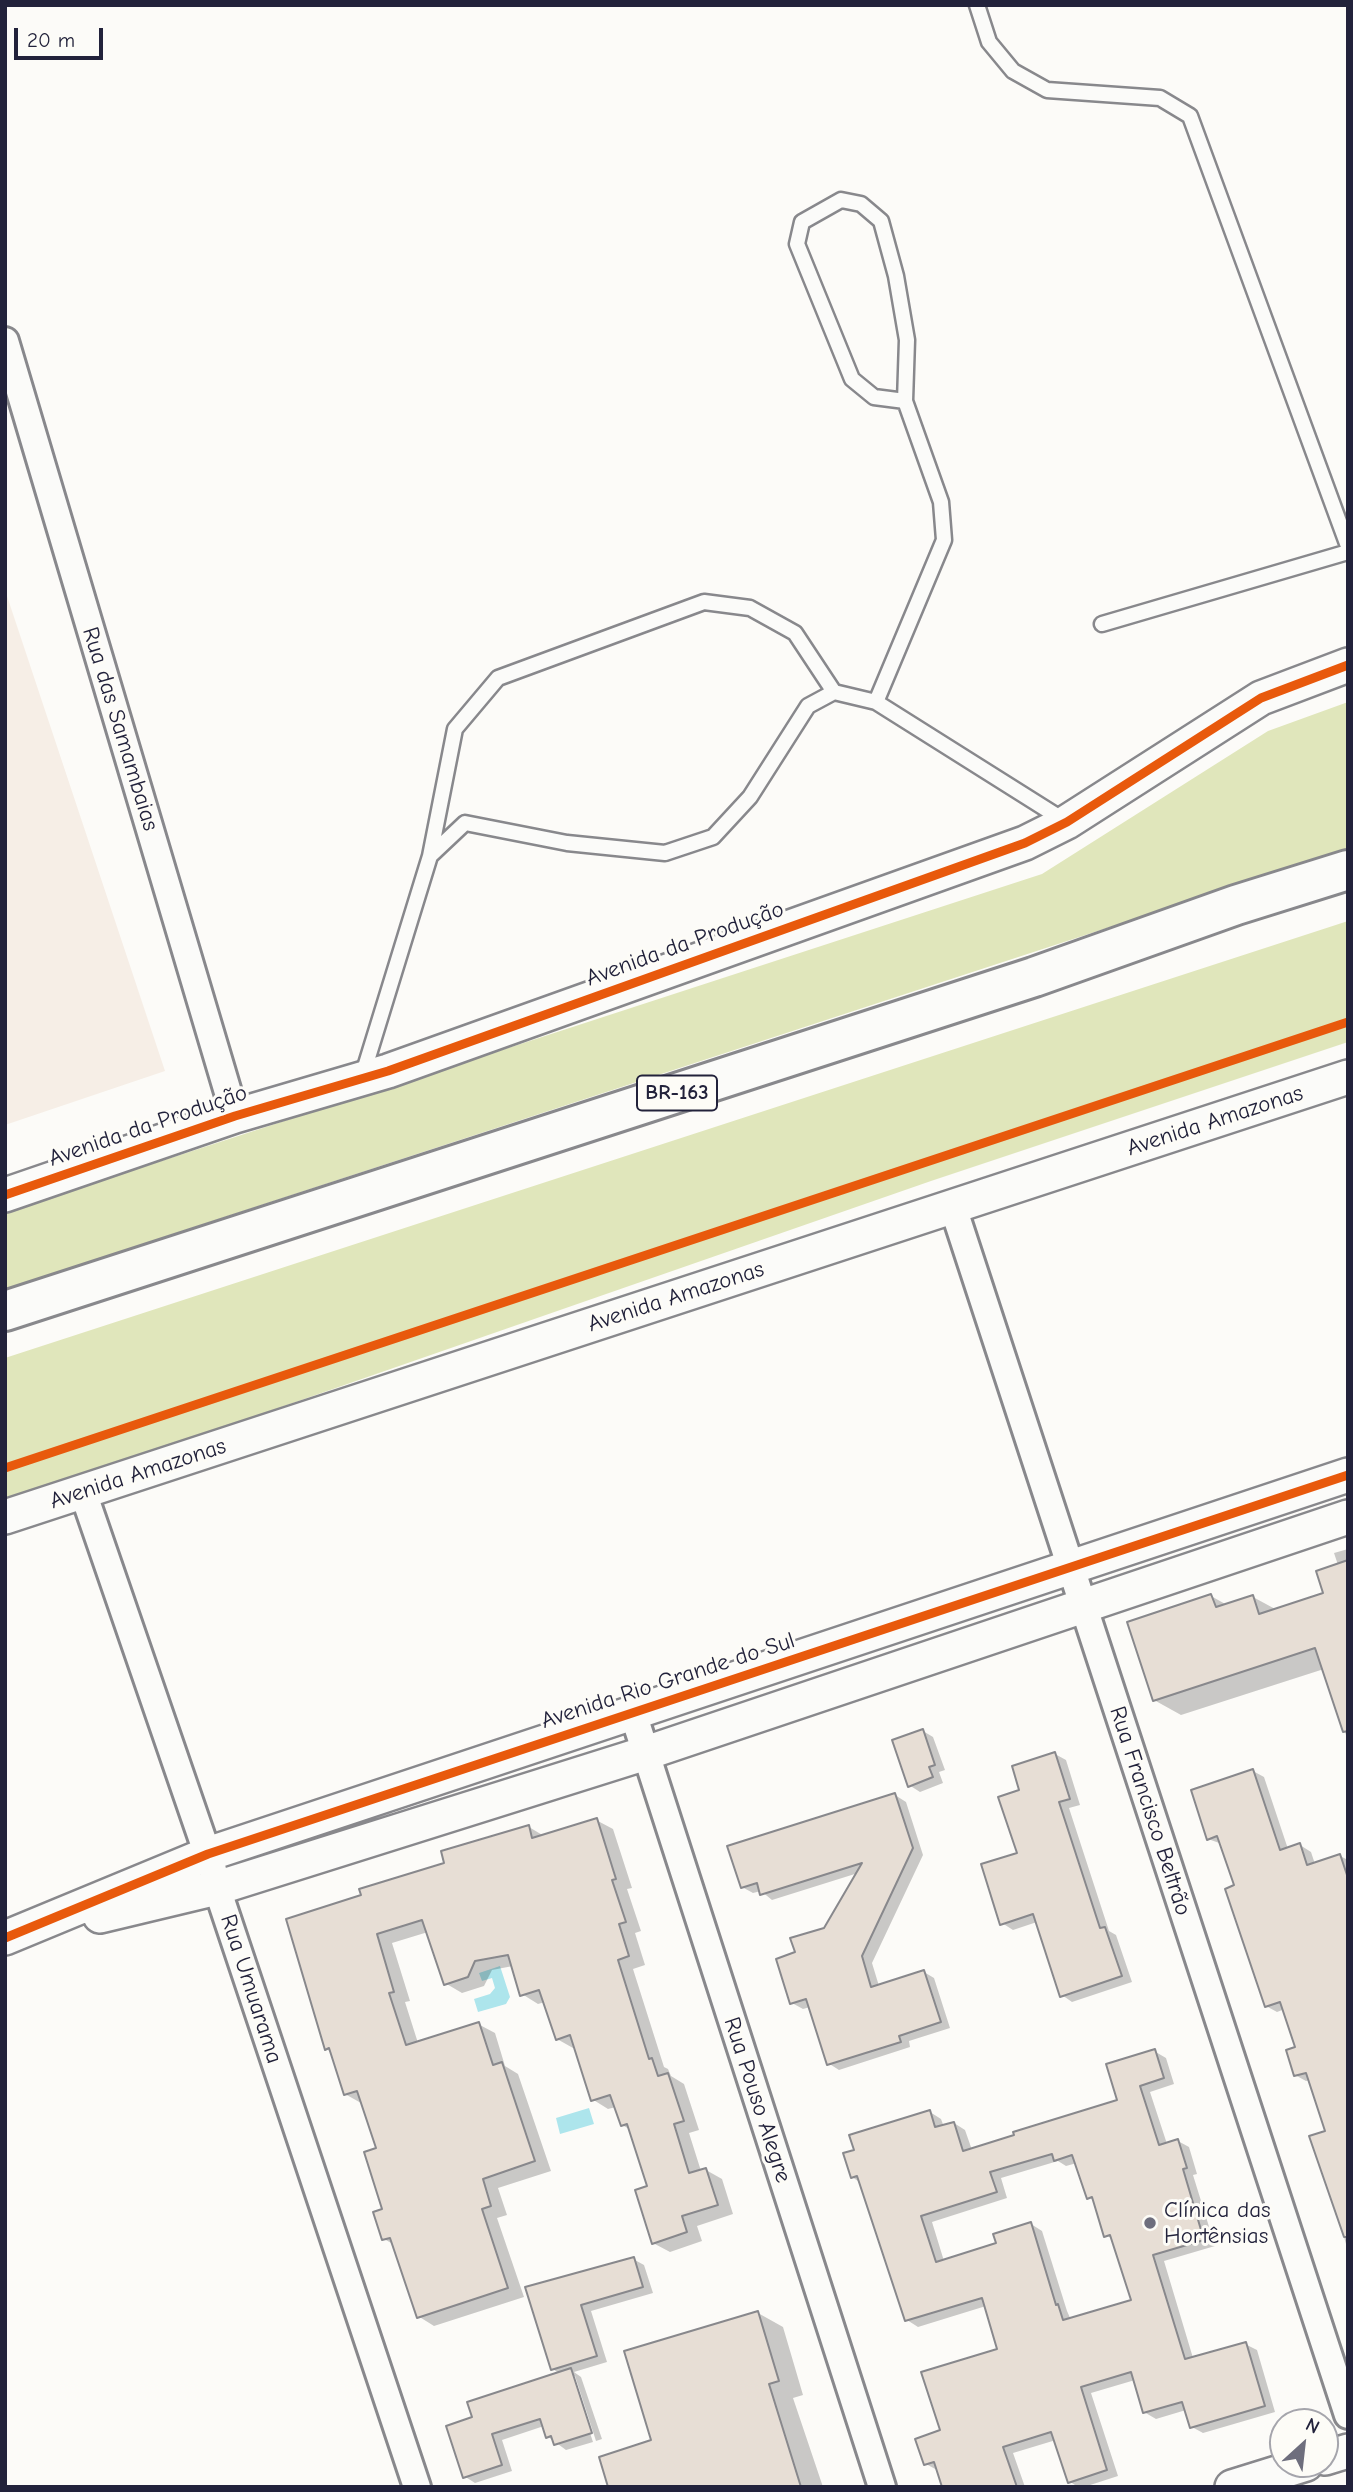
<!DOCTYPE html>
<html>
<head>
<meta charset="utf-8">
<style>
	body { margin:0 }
	#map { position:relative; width:1353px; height:2492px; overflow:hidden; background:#fcfbf8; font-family:"Comic Neue",sans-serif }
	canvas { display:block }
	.frame { position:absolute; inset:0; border:7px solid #22223b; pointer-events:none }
	.north { position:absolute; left:1269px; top:2408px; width:70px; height:70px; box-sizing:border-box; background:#fdfcf7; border:2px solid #a5a5ac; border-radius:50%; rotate:27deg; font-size:19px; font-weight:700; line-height:28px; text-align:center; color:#22223b }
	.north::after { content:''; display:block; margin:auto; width:24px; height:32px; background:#6e6e7d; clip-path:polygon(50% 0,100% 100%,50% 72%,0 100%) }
	.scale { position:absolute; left:14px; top:28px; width:89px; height:32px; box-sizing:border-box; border:4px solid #22223b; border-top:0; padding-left:9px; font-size:21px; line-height:24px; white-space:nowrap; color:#22223b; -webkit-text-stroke:5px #fdfcf7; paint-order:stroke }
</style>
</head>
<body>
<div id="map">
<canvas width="1353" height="2492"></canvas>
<div class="frame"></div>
<div class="north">N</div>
<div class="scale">20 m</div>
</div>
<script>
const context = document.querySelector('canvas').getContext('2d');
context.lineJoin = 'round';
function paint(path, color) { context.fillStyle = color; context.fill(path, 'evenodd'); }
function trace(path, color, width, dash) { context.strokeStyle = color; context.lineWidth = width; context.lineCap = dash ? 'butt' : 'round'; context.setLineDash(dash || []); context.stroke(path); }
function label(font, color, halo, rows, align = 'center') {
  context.font = font + ' "Comic Neue",sans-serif'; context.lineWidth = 6; context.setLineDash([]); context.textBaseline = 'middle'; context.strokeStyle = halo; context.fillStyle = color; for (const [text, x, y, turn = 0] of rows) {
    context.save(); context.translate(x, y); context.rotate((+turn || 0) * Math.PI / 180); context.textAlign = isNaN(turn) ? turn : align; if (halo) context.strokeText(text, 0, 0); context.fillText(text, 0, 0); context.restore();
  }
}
paint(new Path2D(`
	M5,590L165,1071L5,1125Z`), '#f6eee6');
paint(new Path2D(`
	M1348,702V849L5,1289V1212L1042,874L1268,731Z
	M1348,921V1042L931,1181L80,1477L5,1501V1358Z`), '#e0e6bb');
paint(new Path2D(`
	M500,1966L510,1997L506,2004L478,2012L474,1999L490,1994L495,1988L492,1978L482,1981L479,1973Z
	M589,2108L594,2124L560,2134L556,2118Z`), '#ade5ec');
paint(new Path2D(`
	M1348,1549V1741L1324,1669L1181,1715L1154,1700L1211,1596L1227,1605L1253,1597L1277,1610L1325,1595L1338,1565L1334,1553Z
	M923,1731L933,1737L945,1770L939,1772L943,1783L920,1792L909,1785Z
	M1055,1754L1066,1760L1080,1805L1069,1808L1109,1931L1116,1935L1132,1982L1072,2002L1062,1995L1037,1922L1013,1930L1002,1923L1019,1854L1021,1791Z
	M1253,1771L1264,1777L1288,1849L1300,1845L1311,1852L1315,1864L1340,1856L1348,1860V2251L1338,2216L1327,2132L1311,2080L1306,2081L1295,2075L1298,2048L1285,2009L1277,2012L1266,2006L1236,1886L1222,1844L1208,1839Z
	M895,1795L906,1802L923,1855L872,1963L879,1986L924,1972L934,1978L950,2028L909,2041L910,2047L839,2070L828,2063L810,2007L803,2009L792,2003L797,1954L825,1930L858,1873L772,1900L761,1891L753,1893L742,1887Z
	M596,1820L613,1829L632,1888L627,1889L641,1931L635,1933L645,1965L633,1969L664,2067L668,2069L671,2076L684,2084L699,2130L689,2133L701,2171L706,2170L722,2179L733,2214L697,2226L702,2241L670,2252L653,2243L650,2187L631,2130L622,2125L616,2107L608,2109L592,2099L576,2047L573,2048L557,2039L545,2002L538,2004L522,1994L513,1966L492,1970L484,1986L462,1993L445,1983L428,1932L392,1943L410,2001L405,2002L418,2043L478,2024L495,2033L505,2066L518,2074L551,2171L498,2188L507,2215L497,2218L524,2297L434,2326L418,2316L393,2244L384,2239V2210L379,2149L361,2103L345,2094L332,2052L326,2049L363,1896L447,1864L529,1827L544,1836Z
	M1154,2051L1166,2058L1174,2084L1150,2092L1167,2144L1178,2141L1189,2147L1197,2174L1193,2175L1215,2246L1164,2261L1193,2358L1245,2344L1257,2350L1275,2412L1203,2433L1192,2427L1186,2410L1156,2419L1144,2412L1135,2380L1091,2393L1118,2476L1084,2487H1078L1069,2481L1056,2440L1013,2453L1025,2487H944L937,2470L926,2464L942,2431L999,2350L986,2306L918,2327L907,2320L861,2183L852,2177L930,2112L941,2119L944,2127L954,2123L965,2130L972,2150L1119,2101ZM1058,2161L1066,2166L1077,2163L1088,2197L1095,2201L1106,2235L1114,2240L1133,2302L1071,2320L1067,2311L1042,2231L1031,2224L998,2244L944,2261L932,2222L1007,2198L1001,2178Z
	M633,2259L644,2265L653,2293L591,2311L607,2362L574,2372L581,2377L602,2439L596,2441L575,2376H571L593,2442L566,2450L547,2436L544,2426L502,2440L512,2471L475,2483L464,2476L474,2418L560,2374L553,2369L527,2288Z
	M758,2313L783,2327L803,2395L793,2398L823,2487H610L653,2441Z`), '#0003');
const building = new Path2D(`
	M1348,1560V1731L1343,1732L1315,1648L1153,1701L1127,1622L1211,1594L1216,1607L1253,1595L1259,1614L1323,1593L1316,1571Z
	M923,1729L935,1765L929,1767L933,1777L908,1787L892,1740Z
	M1055,1752L1070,1799L1059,1802L1100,1928L1105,1927L1122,1976L1060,1997L1033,1914L1000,1925L981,1864L1017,1853L998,1797L1019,1790L1012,1766Z
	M1253,1769L1280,1850L1300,1843L1307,1865L1340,1854L1348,1878V2237H1344L1309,2136L1325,2131L1306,2073L1294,2076L1286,2050L1295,2047L1280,2002L1265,2007L1225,1889L1234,1885L1217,1836L1207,1840L1191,1790Z
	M895,1793L913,1848L862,1956L871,1987L924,1970L941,2022L899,2036L901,2042L827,2065L806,1999L790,2004L776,1959L795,1952L790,1938L824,1928L862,1863L760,1895L757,1883L741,1888L727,1846Z
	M597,1818L616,1879L612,1880L626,1922L619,1924L629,1956L618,1960L649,2059L652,2058L658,2076L668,2073L684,2121L674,2124L689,2173L706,2168L718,2205L682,2216L687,2232L652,2244L635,2190L647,2186L627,2124L621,2126L610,2095L591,2101L570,2035L556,2040L539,1990L520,1996L508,1955L475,1961L468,1977L444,1985L422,1920L377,1934L394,1992L389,1993L406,2045L479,2022L493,2065L502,2062L535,2161L483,2179L491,2206L482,2209L508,2288L417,2318L390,2238L382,2240L373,2212L382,2209L364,2152L376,2148L357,2091L344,2095L329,2048L325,2050L286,1919L361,1895L359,1889L444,1863L441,1851L529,1825L532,1838Z
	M1155,2049L1164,2078L1140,2086L1159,2145L1178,2139L1187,2168L1183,2169L1204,2240L1153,2255L1185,2359L1246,2342L1265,2406L1190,2428L1182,2402L1143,2413L1131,2372L1081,2387L1107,2470L1068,2483L1051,2432L1003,2447L1017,2487H942L934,2462L924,2465L915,2439L940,2430L921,2372L997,2349L982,2298L905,2321L857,2176L851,2178L843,2153L854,2150L849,2135L930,2110L935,2127L954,2122L963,2151L1014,2135L1013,2132L1117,2100L1106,2064ZM1052,2154L1054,2161L1072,2155L1087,2199L1092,2197L1104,2237L1110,2235L1131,2300L1063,2320L1058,2304L1056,2305L1031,2222L993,2234L996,2243L936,2262L921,2216L997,2192L990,2172Z
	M634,2257L643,2287L581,2305L597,2356L551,2370L525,2287Z
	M758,2311L779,2381L769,2384L801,2487H608L599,2457L651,2440L624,2351Z
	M571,2368L592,2433L554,2445L551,2436L546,2438L540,2419L492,2434L502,2465L463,2478L446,2426L472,2417L467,2402Z`);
paint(building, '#e7ded5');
trace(building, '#88888c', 2);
const service = new Path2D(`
	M977,5L989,42L1013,71L1047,90L1160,98L1190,116L1348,546
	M1102,624L1348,552
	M876,702L944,540L941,502L905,401L907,340L896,276L881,221L861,204L841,200L802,222L797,244L852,379L874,397L905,401
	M430,856L455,729L498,678L704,602L750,608L795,633L834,692
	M362,1077L430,856L465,823L567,843L665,853L713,837L750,797L808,706L834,692L876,702L1065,821`);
const minor = new Path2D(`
	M5,341L235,1116
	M953,1207L1348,2415
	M83,1492L213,1870L217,1888L417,2487
	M633,1713L882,2487`);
const tertiary = new Path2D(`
	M5,1195L235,1116L388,1071L1025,843L1067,822L1261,698L1348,665
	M5,1517L1348,1077
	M100,1916L217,1888L646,1753L1348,1517
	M5,1938L208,1854L1348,1475
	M1325,2458L1348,2451
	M1232,2487L1306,2464`);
const trunk = new Path2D(`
	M5,1311L1034,977L1236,905L1348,870`);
trace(service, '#88888c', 19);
trace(minor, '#88888c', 32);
trace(tertiary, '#88888c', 38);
trace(trunk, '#88888c', 44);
trace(service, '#fbfbf9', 14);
trace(minor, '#fbfbf9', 26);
trace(tertiary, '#fbfbf9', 33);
trace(trunk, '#fbfbf9', 38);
trace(new Path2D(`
	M5,1195L235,1116L388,1071L1025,843L1067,822L1261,698L1348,665
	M5,1468L1348,1022
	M5,1938L208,1854L1348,1475`), '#e8590c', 9);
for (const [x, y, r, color] of [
	[1150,2223,7,"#6e6e7d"]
]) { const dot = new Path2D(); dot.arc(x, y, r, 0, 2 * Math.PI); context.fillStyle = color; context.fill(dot); trace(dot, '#fdfcf7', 2.5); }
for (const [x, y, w] of [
	[677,1093,80]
]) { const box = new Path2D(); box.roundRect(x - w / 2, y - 17.5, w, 35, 5); context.fillStyle = '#fdfcf7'; context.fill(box); trace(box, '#22223b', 2); }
label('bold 21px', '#22223b', null, [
	["BR-163",677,1093]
]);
label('23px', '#22223b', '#fdfcf7', [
	["Rua das Samambaias",120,729,73],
	["Avenida da Produção",685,944,-20],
	["Avenida Amazonas",1215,1121,-18],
	["Avenida da Produção",148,1126,-19],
	["Avenida Amazonas",676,1297,-18],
	["Avenida Amazonas",138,1474,-18],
	["Avenida Rio Grande do Sul",668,1681,-18],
	["Rua Francisco Beltrão",1150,1811,72],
	["Rua Umuarama",251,1989,72],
	["Rua Pouso Alegre",757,2100,72]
]);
label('23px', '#22223b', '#fdfcf7', [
	["Clínica das",1164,2210],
	["Hortênsias",1164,2236]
], 'left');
</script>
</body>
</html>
